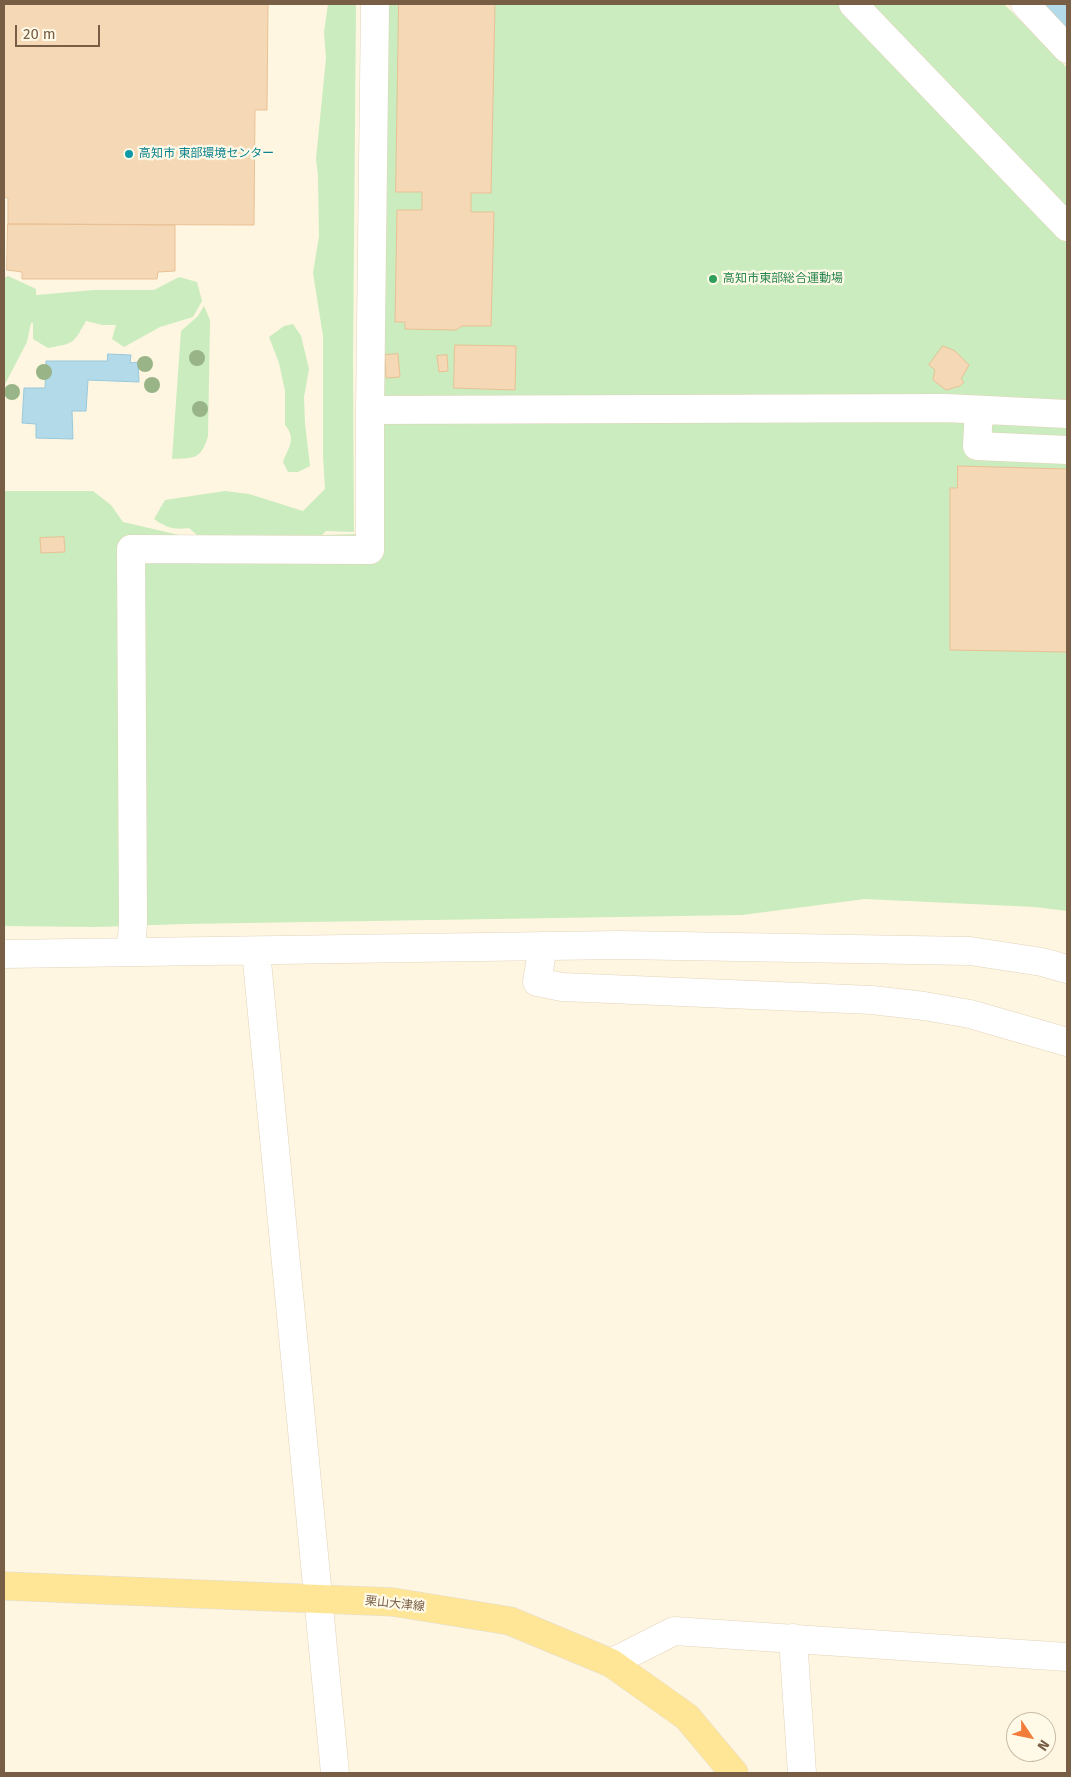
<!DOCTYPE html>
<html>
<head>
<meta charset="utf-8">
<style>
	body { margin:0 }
	#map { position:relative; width:1071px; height:1777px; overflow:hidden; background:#fef6e0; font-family:"Fira Sans",sans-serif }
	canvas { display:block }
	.frame { position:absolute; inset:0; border:5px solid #775e45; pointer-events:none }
	.north { position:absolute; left:1006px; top:1712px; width:50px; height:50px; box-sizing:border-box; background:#fff9e8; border:1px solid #c9bba7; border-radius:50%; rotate:124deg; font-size:14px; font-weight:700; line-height:20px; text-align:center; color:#775e45 }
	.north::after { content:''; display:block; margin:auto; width:18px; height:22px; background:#f27d3b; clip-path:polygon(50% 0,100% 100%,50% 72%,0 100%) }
	.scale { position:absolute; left:15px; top:25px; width:85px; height:22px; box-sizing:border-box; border:2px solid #775e45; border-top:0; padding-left:6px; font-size:15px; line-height:18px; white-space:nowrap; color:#775e45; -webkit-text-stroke:4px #fff9e8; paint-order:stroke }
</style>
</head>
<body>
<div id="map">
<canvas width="1071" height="1777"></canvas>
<div class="frame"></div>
<div class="north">N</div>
<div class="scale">20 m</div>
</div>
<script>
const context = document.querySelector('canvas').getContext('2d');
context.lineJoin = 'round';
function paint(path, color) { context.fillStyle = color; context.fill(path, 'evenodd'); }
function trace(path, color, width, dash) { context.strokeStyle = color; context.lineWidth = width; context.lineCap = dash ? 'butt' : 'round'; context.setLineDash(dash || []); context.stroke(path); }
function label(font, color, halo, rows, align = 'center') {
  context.font = font + ' "Fira Sans","Noto Sans JP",sans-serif'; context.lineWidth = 4.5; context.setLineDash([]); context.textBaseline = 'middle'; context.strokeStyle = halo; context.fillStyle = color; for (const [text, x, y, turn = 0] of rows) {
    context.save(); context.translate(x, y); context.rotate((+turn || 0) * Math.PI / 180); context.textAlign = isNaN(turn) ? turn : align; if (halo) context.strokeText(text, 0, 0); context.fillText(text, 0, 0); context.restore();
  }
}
paint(new Path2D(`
	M328,4H356L353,361L354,532L326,531L322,535L356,534L361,4H1004L1067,68V911L1035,907L865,899L742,915L184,924L96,927L4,926V491H93L111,505L123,522L179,535H197L189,528C174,530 167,528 154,519L165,500L225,491L249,494L303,511L325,489L323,456V336L313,273L319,236L318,175L316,159L326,58L324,32Z
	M8,276L36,289V295L94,290H154L179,277L197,282L202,301L193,317L160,327L124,347L112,339L116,325H102L86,321C73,344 75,343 48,348L33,339V323H31L27,342L4,386V278Z
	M204,306L210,320L208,436C201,460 194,458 172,459L181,331L198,316Z
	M293,324L301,336L309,369L304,397L305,423L310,466L298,472H288L283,462C288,448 297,439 285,425V391L279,363L269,337L284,326Z`), '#caecbe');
const water = new Path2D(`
	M1039,4H1067V33Z
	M108,354L131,355L130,363L138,362L139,382L88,380L86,411H72L73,439L36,438V424L22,423L24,388H45L46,361H107Z`);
paint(water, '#b3dae9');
trace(water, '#99c8db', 1);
const building = new Path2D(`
	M4,4H268L267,110H255L254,225L8,224V198L4,197Z
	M399,4H495L491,193H471V212H494L491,326H462L456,330L405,329V322H395L397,210H422V192H396Z
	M8,224L175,225V271L158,272L157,279H22V272L7,270Z
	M455,345L516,346L515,390L454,388Z
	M943,346L955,351L969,365L961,379L964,382L960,386L946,390L933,380L935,370L929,365Z
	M398,354L400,377L386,378L385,355Z
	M447,355L448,371L439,372L437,356Z
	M958,466L1067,469V652L950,650V488H957Z
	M64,537L65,552L41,553L40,538Z`);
paint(building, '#f5d8b6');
trace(building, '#e9c195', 1);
const minor = new Path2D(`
	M853,4L1067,227
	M1025,4L1067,49
	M370,410L375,4
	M979,410L977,446L1067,450
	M543,946L537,982L562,987L872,1000L924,1006L970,1014L1067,1042
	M256,951L335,1773
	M131,952L133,923L131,549L370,550V410L946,408L1067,414
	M4,954L619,945L970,951L1042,962L1067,969
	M793,1638L802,1773
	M611,1663L674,1631L1067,1657`);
const major = new Path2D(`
	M4,1586L393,1602L510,1621L611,1663L687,1717L734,1773`);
trace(minor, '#e3d3bb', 29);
trace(major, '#e1dcd6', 29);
trace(minor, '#fff', 28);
trace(major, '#ffe696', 28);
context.fillStyle = '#99b486';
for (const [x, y] of [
	[197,358],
	[145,364],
	[44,372],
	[152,385],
	[12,392],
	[200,409]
]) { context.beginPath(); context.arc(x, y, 8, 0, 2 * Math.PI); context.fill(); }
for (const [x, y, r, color] of [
	[129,154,5,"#0f9aa8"],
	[713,279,5,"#2e9e5b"]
]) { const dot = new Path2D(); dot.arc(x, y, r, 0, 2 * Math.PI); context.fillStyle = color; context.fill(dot); trace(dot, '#fff9e8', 2); }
label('12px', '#0d838f', '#fff9e8', [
	["高知市 東部環境センター",139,154]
], 'left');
label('12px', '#27864d', '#fff9e8', [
	["高知市東部総合運動場",723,279]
], 'left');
label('12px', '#775e45', '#fff9e8', [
	["栗山大津線",395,1604,6]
]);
</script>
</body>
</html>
